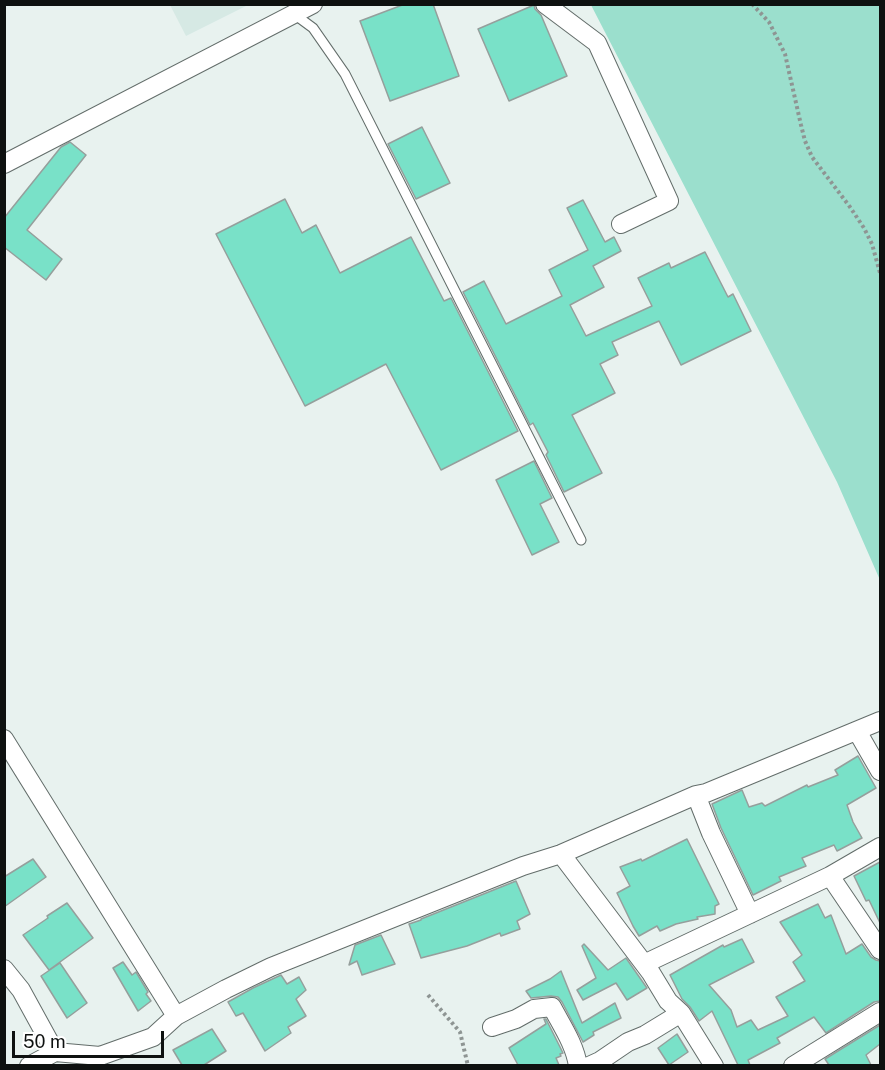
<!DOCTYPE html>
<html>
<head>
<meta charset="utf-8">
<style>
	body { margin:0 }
	#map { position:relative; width:885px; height:1070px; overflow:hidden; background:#e8f2ef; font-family:"Public Sans",sans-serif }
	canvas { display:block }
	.frame { position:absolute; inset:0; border:6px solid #0e1110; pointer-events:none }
	.scale { position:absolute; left:12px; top:1031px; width:152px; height:27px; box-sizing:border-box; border:3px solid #0e1110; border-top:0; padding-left:8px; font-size:18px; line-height:21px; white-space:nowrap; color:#0e1110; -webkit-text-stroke:4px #fff; paint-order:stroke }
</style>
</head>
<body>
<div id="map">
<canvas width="885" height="1070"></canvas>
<div class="frame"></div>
<div class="scale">50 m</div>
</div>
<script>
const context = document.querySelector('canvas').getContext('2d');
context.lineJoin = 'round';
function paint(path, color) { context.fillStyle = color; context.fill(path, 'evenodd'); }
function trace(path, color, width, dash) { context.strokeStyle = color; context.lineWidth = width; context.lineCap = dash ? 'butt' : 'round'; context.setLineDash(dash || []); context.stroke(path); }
paint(new Path2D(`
	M248,5L186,36L170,5L248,4Z`), '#d6e9e4');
paint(new Path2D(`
	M591,5H880V580L837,482Z`), '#9bdfcd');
const building = new Path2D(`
	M405,4H433L459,76L390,101L360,21Z
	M534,5L535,9L541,15L567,76L509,101L478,29Z
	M422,127L450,183L416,199L388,144Z
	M70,142L86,155L27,230L62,259L46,280L4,247V218L61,147Z
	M285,199L302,233L316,225L340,273L411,237L444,301L451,298L518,431L441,470L386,364L305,406L216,234Z
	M583,200L605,242L614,237L621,251L593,266L604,287L570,305L586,336L652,306L638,278L669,263L671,268L705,252L728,297L733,294L751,331L681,365L659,321L612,342L618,355L600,364L615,393L572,415L602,473L564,492L546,455L548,452L533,423L530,425L463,292L484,281L506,324L562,296L549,270L588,250L567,208Z
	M534,461L552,498L540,504L559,542L532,555L496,480Z
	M858,756L876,788L847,805L853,822L862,838L837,851L834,845L802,858L806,866L779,877L781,881L753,895L721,828L712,804L742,790L749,807L762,803L765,806L807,785L808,787L838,775L835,770Z
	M687,839L719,904L715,906V914L697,917L698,919L676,924L660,931L657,926L639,936L633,926L617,893L630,886L620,867L641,859L642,861Z
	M33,859L46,877L4,907V877Z
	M880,862V923L869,900L866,901L854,876Z
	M516,881L530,914L517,921L520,929L501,936L500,933L467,946L421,958L409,924L421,920V919Z
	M67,903L93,938L49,970L23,935L48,918L47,916Z
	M818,904L825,918L831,915L846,954L862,944L871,957L876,960L880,961V1001L874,1002L826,1033L814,1017L777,1038L780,1043L748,1060L750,1065H738L712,1011L699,1021L690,1007L682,999L670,975L723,945L724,947L742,939L754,962L709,985L731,1010L737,1027L751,1020L758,1030L788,1016L776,997L805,981L793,962L802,955L780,922Z
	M381,935L395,964L362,975L357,961L349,965L355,945Z
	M584,944L608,970L626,958L647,988L627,1000L616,983L583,1000L577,990L596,978L582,946Z
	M123,962L132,975L136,972L148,992L146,994L151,1001L138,1011L113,968Z
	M60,963L87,1003L67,1018L41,976Z
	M561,971L582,1023L615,1003L621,1018L593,1032L594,1035L583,1042L562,1002L558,997L551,996L531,998L526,991L550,979Z
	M281,975L287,984L299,977L306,990L296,999L306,1016L288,1027L291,1033L265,1051L243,1013L236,1016L228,1002L253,988Z
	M544,1019H546L563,1053L560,1054L561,1056L556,1058L559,1065H518L509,1048L546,1024Z
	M880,1025V1044L866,1055L871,1065H829L825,1059Z
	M212,1029L226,1051L204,1065H182L173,1050Z
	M677,1034L688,1052L669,1065L658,1048Z`);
paint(building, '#79e1c8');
trace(building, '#959f9c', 1.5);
const service = new Path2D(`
	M294,14L313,28L345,74L581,540`);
const minor = new Path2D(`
	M545,4L597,43L669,201L621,224
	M4,164L313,4
	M857,731L880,771
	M4,739L176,1016
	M696,795L711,833L750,914
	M561,854L651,973L668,1001L681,1013L714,1066
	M830,876L880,950
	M644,964L830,876L880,847
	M4,969L21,990L55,1052
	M492,1027L516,1019L534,1009L552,1007C562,1026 575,1045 578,1066
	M29,1066L55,1052L100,1056L153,1037L176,1016L226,989L271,967L523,866L561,854L696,795L706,793L880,721
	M589,1066L600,1061L628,1042L645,1035L681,1013
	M793,1066L880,1012`);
trace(service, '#636d6a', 11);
trace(minor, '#636d6a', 20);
trace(new Path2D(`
	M752,4L769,22L785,54L801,125L805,141L812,157L850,207L864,228L872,244L880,273
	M428,995L460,1032L468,1066`), '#8e9593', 4, [3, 3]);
trace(service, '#fff', 9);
trace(minor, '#fff', 18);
</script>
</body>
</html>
